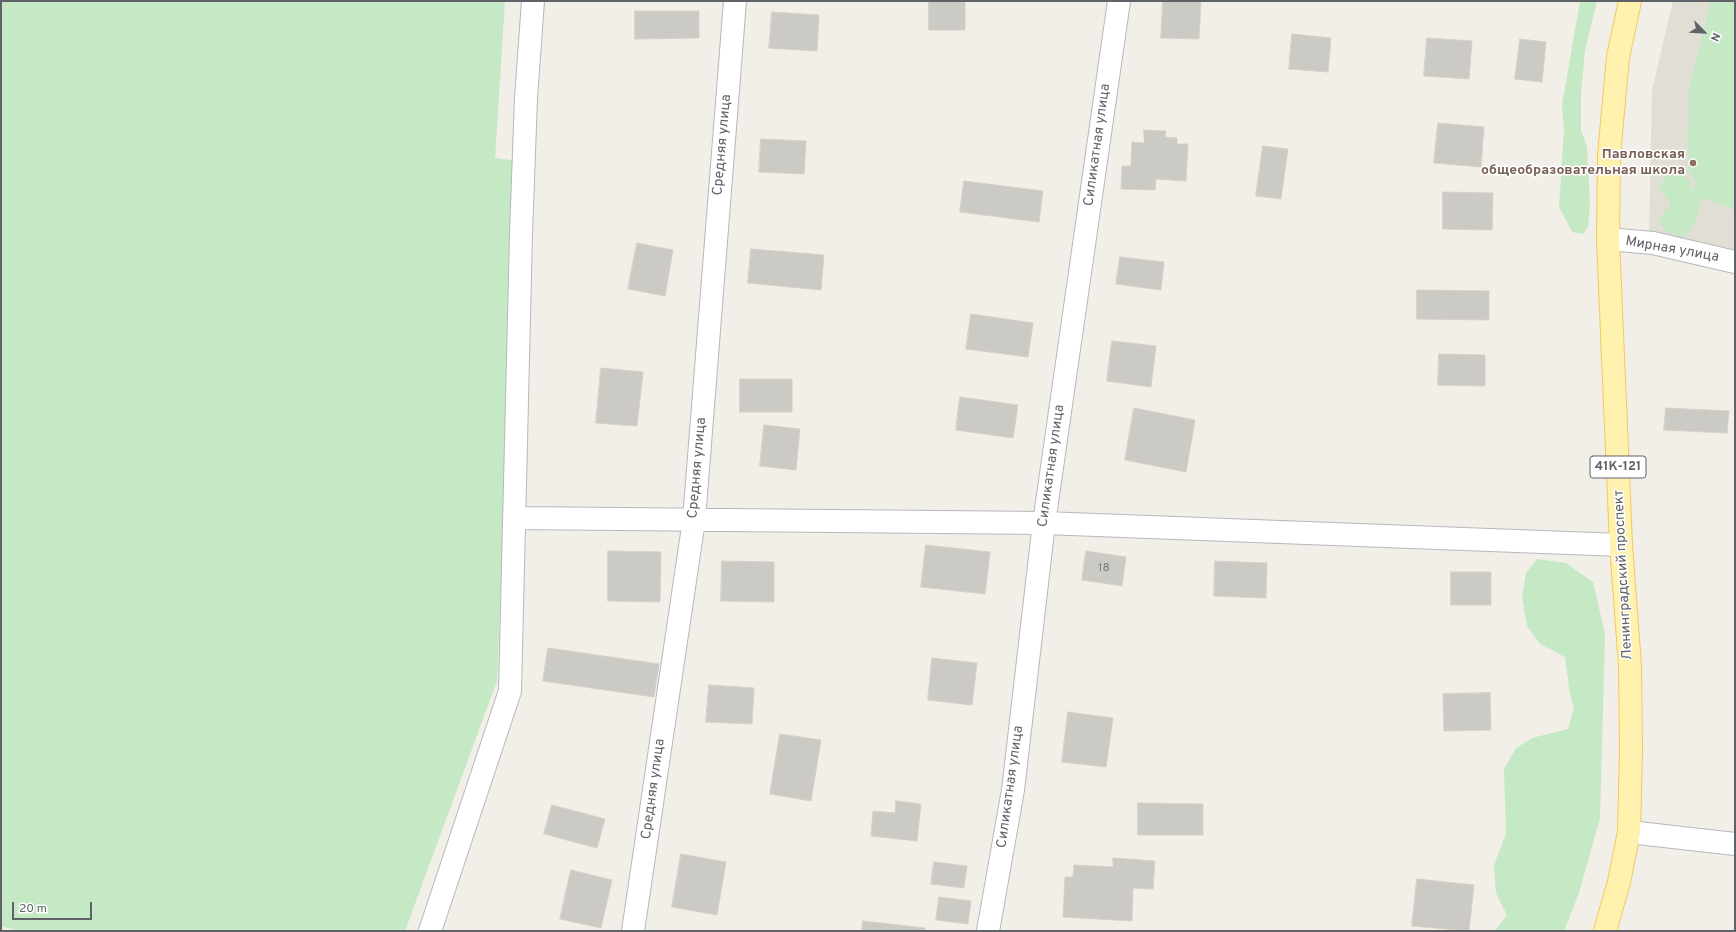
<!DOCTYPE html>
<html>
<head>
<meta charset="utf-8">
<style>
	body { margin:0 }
	#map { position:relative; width:1736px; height:932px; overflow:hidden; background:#f1efe8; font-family:Overpass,sans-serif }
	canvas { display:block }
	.frame { position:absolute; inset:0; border:2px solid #5f6368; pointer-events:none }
	.north { position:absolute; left:1684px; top:12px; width:40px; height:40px; -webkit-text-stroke:3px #fff; paint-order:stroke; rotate:114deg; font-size:11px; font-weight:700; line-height:16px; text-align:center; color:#5f6368 }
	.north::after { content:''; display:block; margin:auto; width:14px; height:18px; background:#5f6368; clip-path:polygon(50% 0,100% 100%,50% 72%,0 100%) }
	.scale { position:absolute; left:12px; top:902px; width:80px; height:18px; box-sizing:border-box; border:2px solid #5f6368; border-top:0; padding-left:5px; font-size:12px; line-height:14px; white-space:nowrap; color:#5f6368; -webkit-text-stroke:3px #fff; paint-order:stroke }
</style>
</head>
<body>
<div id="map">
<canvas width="1736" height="932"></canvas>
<div class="frame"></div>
<div class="north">N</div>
<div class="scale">20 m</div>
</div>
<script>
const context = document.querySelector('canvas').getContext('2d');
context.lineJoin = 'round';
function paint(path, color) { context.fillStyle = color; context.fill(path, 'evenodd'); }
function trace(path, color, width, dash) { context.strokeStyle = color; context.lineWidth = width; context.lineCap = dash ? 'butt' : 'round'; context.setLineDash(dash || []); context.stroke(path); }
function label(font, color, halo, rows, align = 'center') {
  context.font = font + ' Overpass,sans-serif'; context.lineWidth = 3; context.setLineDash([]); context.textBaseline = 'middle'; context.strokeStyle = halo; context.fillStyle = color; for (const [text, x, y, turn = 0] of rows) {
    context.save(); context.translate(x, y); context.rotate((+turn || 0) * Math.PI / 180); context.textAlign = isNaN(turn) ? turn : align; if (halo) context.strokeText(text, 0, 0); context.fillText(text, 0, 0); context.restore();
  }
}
paint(new Path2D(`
	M1673,1H1735V252L1649,235L1652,90Z`), '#e1ded6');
paint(new Path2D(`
	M1,1H505L495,158L518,161L497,681L405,931H19L1,926Z
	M1580,1H1597L1585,51L1581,93V130L1587,147L1590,203L1588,227L1583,234L1572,232L1559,207L1564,130L1562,105Z
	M1711,1H1735V210L1699,197C1701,212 1695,226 1684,237L1667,232L1659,222L1661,216L1671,205L1669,200L1661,191V183L1671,171L1681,174L1691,182V188L1693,191L1696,184L1688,169L1689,90Z
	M1537,559L1566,563L1593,582L1605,634L1600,818L1579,893L1564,931H1495L1507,915L1496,893L1494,865L1506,834L1504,769L1516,748L1532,738L1568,729L1574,707L1570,695L1565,657L1540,644L1527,626L1522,597L1526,573Z`), '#c5e8c5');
const building = new Path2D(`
	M929,1H965V30H929Z
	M1163,1H1201L1199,39L1161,38Z
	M635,11H699V38L635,39Z
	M772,12L819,15L817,51L769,48Z
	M1292,34L1331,38L1328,72L1289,69Z
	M1427,38L1472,41L1469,79L1424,76Z
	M1520,39L1546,42L1542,82L1515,79Z
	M1438,123L1484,127L1481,167L1434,163Z
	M1144,130L1166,131L1165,137L1177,138V144H1188L1186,181L1156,179L1155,190L1121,189L1122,166H1131L1132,142L1144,143Z
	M761,139L806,141L804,174L759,172Z
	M1263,146L1288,149L1281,199L1256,196Z
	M964,181L1043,191L1039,222L960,212Z
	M1443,192L1493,193L1492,230L1443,229Z
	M637,243L673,250L665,296L628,289Z
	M751,249L824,255L821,290L748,283Z
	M1120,257L1164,262L1161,290L1116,284Z
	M1417,290L1489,291V320L1417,319Z
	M971,314L1033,323L1028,357L966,349Z
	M1112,341L1156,346L1151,387L1107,381Z
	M1439,354L1485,355V386L1438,385Z
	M601,368L643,372L637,426L596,423Z
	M740,379H792V412H740Z
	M960,397L1018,405L1013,438L956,430Z
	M1134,408L1195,420L1186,472L1125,460Z
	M1666,408L1729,411L1727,433L1664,430Z
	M764,425L800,429L796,470L760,466Z
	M926,545L990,552L985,594L921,587Z
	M608,551L661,552L660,602L608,601Z
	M1086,551L1126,557L1122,586L1082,580Z
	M722,561L774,562V602L721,601Z
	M1215,561L1267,563L1266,598L1214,596Z
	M1451,572H1491V605H1451Z
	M548,648L659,664L654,697L543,681Z
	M932,658L977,663L972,705L928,700Z
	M709,685L754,688L752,724L706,722Z
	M1490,693L1491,730L1444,731L1443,694Z
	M1068,712L1113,718L1106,767L1062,762Z
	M780,734L821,740L811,801L770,794Z
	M896,801L921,804L917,841L871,836L873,811L895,813Z
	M1138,803L1203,804V835H1138Z
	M552,805L605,819L597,848L544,834Z
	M681,854L726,862L717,915L672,907Z
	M1113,858L1155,861L1153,889L1133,888L1132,921L1063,917L1065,877H1073L1074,865L1113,867Z
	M934,862L967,866L964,888L931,884Z
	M571,870L612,880L601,928L560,919Z
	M1417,879L1474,885L1469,931L1412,926Z
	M939,897L971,901L968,924L936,920Z
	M863,921L925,928V931H862Z`);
paint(building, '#cccac5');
trace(building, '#d6d1c6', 1);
const street = new Path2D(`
	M1608,239L1653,243L1735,262
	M514,518L1044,523L1621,545
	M1629,832L1735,844
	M430,931L510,691L521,234L526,98L533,1
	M633,931L694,520L735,1
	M988,931L1013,790L1044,523L1119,1`);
const primary = new Path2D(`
	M1605,931L1619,882L1629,832L1631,750L1630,666L1621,545L1608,239L1609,155L1618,57L1630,1`);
trace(street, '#b5b8bc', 24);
trace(primary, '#f2c960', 24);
trace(street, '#fff', 22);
trace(primary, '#fff2af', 22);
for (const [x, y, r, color] of [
	[1693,163,4,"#8d6e63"]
]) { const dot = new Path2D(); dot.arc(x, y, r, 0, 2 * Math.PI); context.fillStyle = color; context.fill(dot); trace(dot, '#fff', 1.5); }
label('12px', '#7a7d7f', null, [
	["18",1104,569]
]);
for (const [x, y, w] of [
	[1618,467,56]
]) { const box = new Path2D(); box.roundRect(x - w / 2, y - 11, w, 22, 3); context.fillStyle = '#fff'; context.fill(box); trace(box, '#5f6368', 1); }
label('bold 13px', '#5f6368', null, [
	["41К-121",1618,467]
]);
label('14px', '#5f6368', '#fff', [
	["Средняя улица",723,145,-85],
	["Силикатная улица",1098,145,-82],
	["Мирная улица",1672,250,10],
	["Силикатная улица",1052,466,-82],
	["Средняя улица",698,468,-85],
	["Ленинградский проспект",1624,575,-93],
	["Силикатная улица",1011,787,-82],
	["Средняя улица",654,789,-82]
]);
label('bold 14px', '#785e54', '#fff', [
	["Павловская",1685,155],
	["общеобразовательная школа",1685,171]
], 'right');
</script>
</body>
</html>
